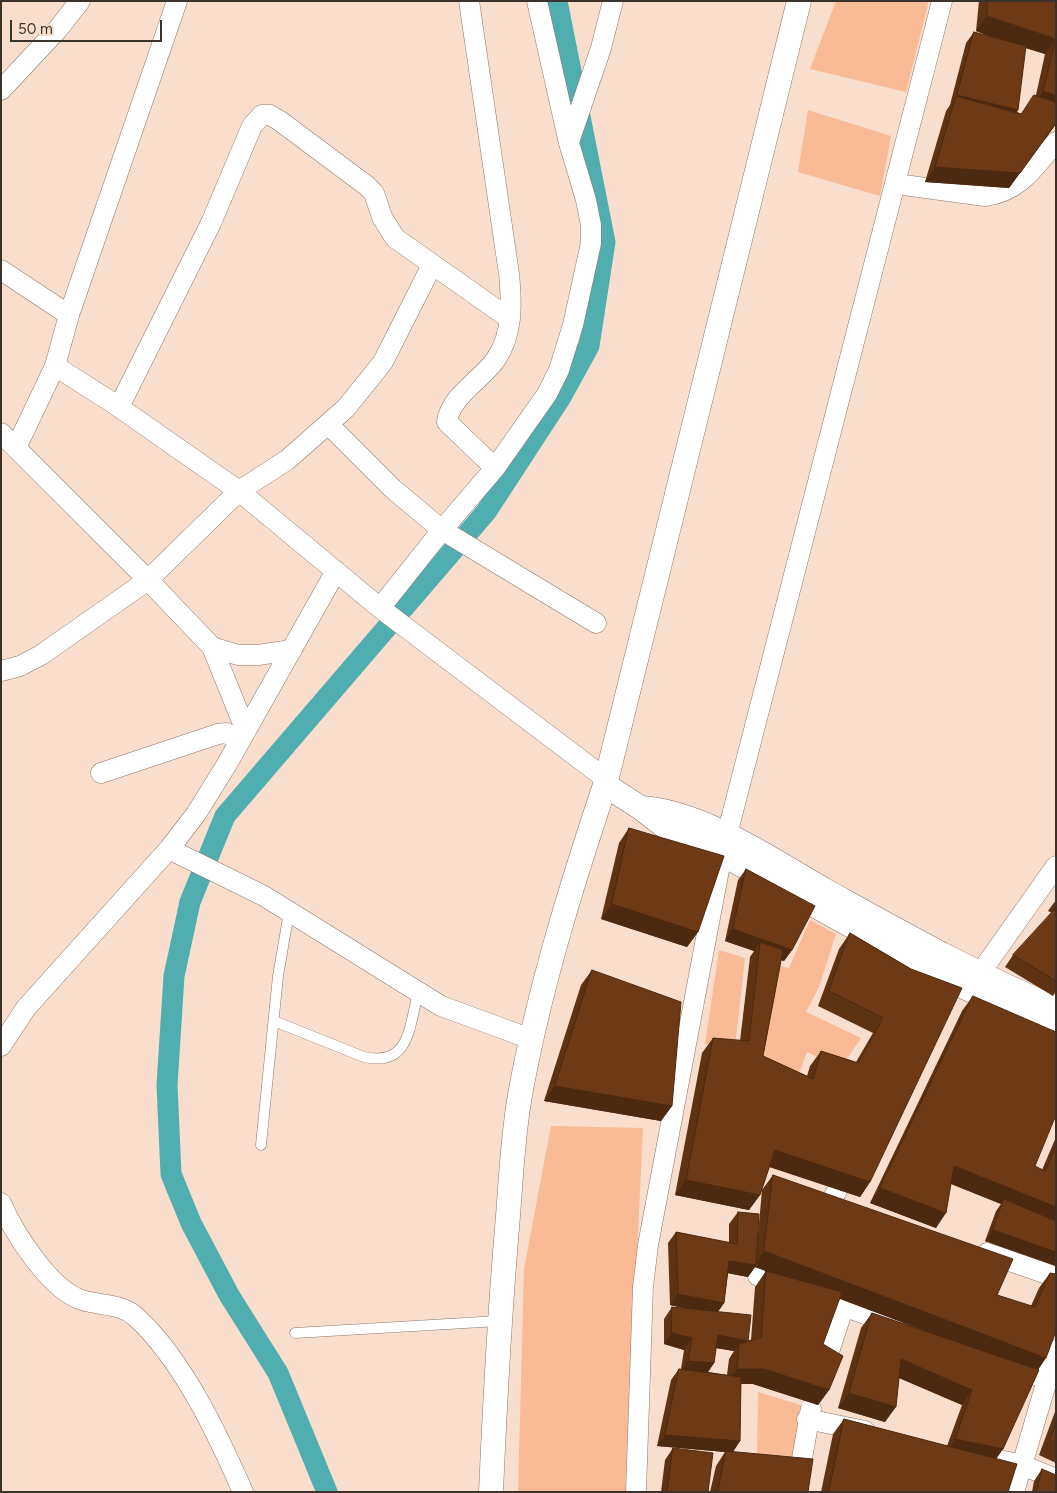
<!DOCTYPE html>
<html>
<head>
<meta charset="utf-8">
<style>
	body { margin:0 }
	#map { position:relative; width:1057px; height:1493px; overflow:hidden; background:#f9dece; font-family:Figtree,sans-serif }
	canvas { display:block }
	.frame { position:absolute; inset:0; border:2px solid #3c322c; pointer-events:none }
	.scale { position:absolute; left:10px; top:20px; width:152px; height:22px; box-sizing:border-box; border:2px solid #3c322c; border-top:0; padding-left:6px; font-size:15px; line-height:18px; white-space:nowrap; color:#3c322c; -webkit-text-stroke:4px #f9dece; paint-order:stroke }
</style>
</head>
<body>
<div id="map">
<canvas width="1057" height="1493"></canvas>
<div class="frame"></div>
<div class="scale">50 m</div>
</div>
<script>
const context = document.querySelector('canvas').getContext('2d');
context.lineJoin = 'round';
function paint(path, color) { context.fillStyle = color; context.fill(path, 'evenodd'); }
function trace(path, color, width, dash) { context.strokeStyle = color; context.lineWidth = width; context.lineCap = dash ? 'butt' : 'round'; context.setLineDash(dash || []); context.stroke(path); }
paint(new Path2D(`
	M836,1H929L906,92L810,69Z
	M808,110L891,136L880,196L798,172Z
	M810,920L836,934L819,987L806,1012L861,1038L841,1068L807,1052L795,1084L755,1067L778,980L776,965L789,968Z
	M719,950L745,958L735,1047L705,1044Z
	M551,1126L643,1128L626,1492H518L524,1269Z
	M758,1392L814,1409L806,1464L757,1461Z`), '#f8bb95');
trace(new Path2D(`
	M327,1492L278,1373L229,1295L191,1223L171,1174L167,1085L174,976L190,902L225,816L486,512L561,397L589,346L605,242L557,1`), '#50adb0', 21);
const service = new Path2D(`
	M274,1021L364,1057C410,1067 409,1027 418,993
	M261,1145L278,976L289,912
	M295,1333L499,1321`);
const minor = new Path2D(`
	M469,1L509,274C512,303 513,334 496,359C482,380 450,396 447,422L495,468
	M1,90L58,29L80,1
	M569,142L601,48L613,1
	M896,184L985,196C1020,192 1035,166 1056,142
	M1,270L69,315
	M55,366L113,403L239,491L380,608L606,779
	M119,407L211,223L252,126L262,115H270L280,121L367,186L374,193L382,217L395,238L510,319
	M329,425L393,489L442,530L596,623
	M1,433L148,580L239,491L287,460L346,408L383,362L432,265
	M16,448L55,366L69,315L177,1
	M380,608L442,530L495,468L547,394L559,370L573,325L591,243V225L586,200L569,143L537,1
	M212,647L246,731
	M1,671L20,666L41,655L148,580L212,647L238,655H258L292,650
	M101,773L218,734L226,733L240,741
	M169,849L264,896L441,1006L531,1039
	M971,986L1056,866
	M1,1046L26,1008L169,849L196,814L227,764L336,571
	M833,1198L850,1167
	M1,1203C14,1233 50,1290 82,1300C101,1306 121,1303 136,1317C183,1360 218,1435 243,1492
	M987,1253L1056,1277
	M758,1276L894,1324
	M1011,1366L1047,1379
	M822,1373L844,1306
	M807,1419L865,1431
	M977,1455L1022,1465L1056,1479
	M636,1492L643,1287L648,1245L722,854L942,1
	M796,1492L811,1408
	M1014,1492L1056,1350`);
const tertiary = new Path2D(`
	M605,785L641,808L671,831L722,854L953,982L1056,1028
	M641,808C701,811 774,861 826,891C902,933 976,975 1056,1008
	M491,1492C495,1400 500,1308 508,1216C511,1176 513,1135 520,1095C539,990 571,887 605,785L799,1`);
trace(service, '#8e7667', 11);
trace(minor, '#8e7667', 21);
trace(tertiary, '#8e7667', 25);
trace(service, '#fff', 10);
trace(minor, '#fff', 20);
trace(tertiary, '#fff', 24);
paint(new Path2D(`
	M979,1H1056V124L1009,188L925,182L946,111L950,105L966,43L974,32L988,36L976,31ZM1025,48L1045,54L1036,95L1021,114L1017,112L1018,110Z
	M629,828L698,932L687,947L601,919L619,843Z
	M746,869L792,950L784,961L781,960L763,1056L807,1076L810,1066L821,1051L856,1062L873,1033L818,1006L839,949L850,933L911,969L870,1182L860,1197L769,1167L760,1195L749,1210L675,1195L702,1053L713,1038L740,1041L750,957L754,951L725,941L738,880Z
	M1056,900V991L1053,996L1005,967L1013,955L1052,913L1048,911Z
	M592,970L672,1106L661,1121L544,1101L581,985Z
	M973,996L1035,1166L1042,1170L1056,1137V1266L985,1241L996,1211L1001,1204L951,1184L936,1228L870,1203L962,1011Z
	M773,1175L997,1295L1031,1306L1039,1288L1050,1273L1038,1370L1003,1449L996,1459L1008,1492H821L833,1434L844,1419L947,1446L962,1405L899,1378L885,1422L838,1408L861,1328L872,1313L926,1331L839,1298L823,1344L829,1390L818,1405L753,1384H741L740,1441L733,1452L808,1492H710L716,1466L725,1452L657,1446L671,1380L679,1369H681L684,1350L664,1344V1319L672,1307L688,1309L670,1305L668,1243L676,1232L729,1243V1224L738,1212L758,1234L762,1190ZM755,1267L774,1274L766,1271L755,1287L751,1340L748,1341L717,1312L724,1303L728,1273L748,1277ZM716,1348L734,1351L729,1359L727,1375L708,1372L714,1363Z
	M1056,1409V1463L1039,1455Z
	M673,1448L708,1492H661L665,1460Z
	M1042,1469L1056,1492H1032L1034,1481Z`), '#5f3212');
paint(new Path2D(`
	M987,16L1056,39L1045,54L976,31Z
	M1043,91L1056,95V114L1033,106Z
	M957,95L1018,110L1010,121L955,98Z
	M1056,124L1009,188L925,182L935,167Z
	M612,904L698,932L687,947L601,919Z
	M733,929L792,950L784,961L759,953L760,942L754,951L725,941Z
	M555,1086L672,1106L661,1121L544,1101Z
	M775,1150L870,1182L860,1197L765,1165Z
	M954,1166L1056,1207V1227L1004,1199L1001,1204L944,1181Z
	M686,1180L760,1195L749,1210L675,1195Z
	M880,1188L946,1213L936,1228L870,1203Z
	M993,1230L1056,1252V1266L985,1241Z
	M764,1251L1046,1358L1036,1373L755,1267L748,1277L721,1272L729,1261L755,1265Z
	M678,1294L724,1303L716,1315L670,1305Z
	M672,1333L692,1338L684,1350L664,1344Z
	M718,1335L748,1341L739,1344L734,1351L710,1347Z
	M901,1359L972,1390L962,1405L890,1374Z
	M688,1361L714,1363L706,1375L680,1372Z
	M737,1369H764L829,1390L818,1405L753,1384H726Z
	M849,1393L896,1407L885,1422L838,1408Z
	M665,1435L740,1441L732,1453L726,1451L725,1452L657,1446Z
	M955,1439L1003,1449L992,1464L945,1454Z`), '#4d290f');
const building = new Path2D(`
	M988,1H1056V95L1043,91L1056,39L987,16Z
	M974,32L1026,46L1018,110L957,95Z
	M1034,95L1056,102V123L1020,173L935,167L956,96L1021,114Z
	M629,828L724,856L698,932L612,904Z
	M746,869L815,906L792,950L733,929Z
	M1055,909H1056V981L1013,955Z
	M850,933L911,969L962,988L870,1182L775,1150L760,1195L686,1180L713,1038L749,1041L760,942L783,950L763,1056L813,1079L821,1051L858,1063L883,1018L829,991Z
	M592,970L681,1002L672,1106L555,1086Z
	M973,996L1056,1032V1115L1035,1166L1045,1171L1056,1147V1207L954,1166L946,1213L880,1188Z
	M773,1175L1013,1259L997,1295L1035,1307L1050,1273L1056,1274V1331L1046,1358L764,1251Z
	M1004,1199L1056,1221V1252L993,1230Z
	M738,1212L759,1214L756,1265L729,1261L724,1303L678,1294L676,1232L737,1244Z
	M766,1271L842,1292L823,1344L843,1356L829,1390L764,1369H737L739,1344L761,1337Z
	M672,1307L751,1315L748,1341L718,1335L714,1363L688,1361L692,1338L672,1333Z
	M872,1313L1039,1370L1003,1449L955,1439L972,1390L901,1359L896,1407L849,1393Z
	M679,1369L741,1377L740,1441L665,1435Z
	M844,1419L1017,1464L1008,1492H829Z
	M1056,1424V1443L1050,1440Z
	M673,1448L713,1453L708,1492H667Z
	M726,1451L813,1459L808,1492H718Z
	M1042,1469L1056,1475V1492H1037Z`);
paint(building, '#6e3a15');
trace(building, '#4d290f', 1);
</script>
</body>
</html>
